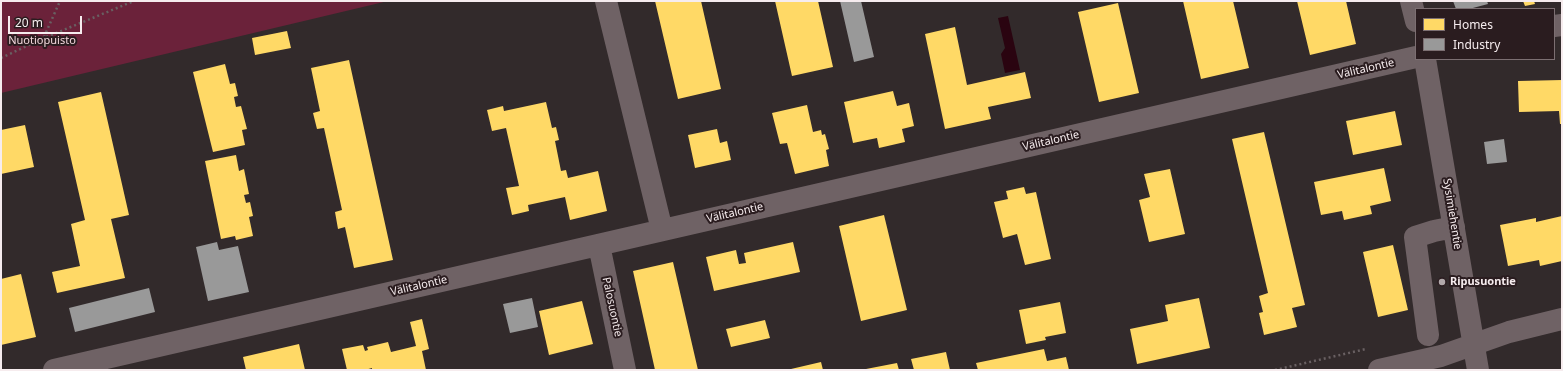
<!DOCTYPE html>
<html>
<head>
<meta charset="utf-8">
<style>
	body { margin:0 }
	#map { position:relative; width:1563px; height:371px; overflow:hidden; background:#322a2b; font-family:"Noto Sans",sans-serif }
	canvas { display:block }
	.frame { position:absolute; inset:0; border:2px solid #f6ecee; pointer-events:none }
	.legend { position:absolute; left:1415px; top:8px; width:140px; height:52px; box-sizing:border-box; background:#2a1c1f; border:1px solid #7c6f72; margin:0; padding:5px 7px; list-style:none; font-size:12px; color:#f6ecee }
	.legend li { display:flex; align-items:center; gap:8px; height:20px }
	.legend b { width:20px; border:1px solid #7c6f72 }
	.scale { position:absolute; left:8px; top:16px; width:74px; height:18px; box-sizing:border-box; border:2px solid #f6ecee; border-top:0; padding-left:5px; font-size:12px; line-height:14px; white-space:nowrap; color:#f6ecee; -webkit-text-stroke:3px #2a1c1f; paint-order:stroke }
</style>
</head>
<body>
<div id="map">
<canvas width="1563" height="371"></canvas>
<div class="frame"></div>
<ul class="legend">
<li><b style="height:11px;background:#ffd966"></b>Homes</li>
<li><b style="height:11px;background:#999"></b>Industry</li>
</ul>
<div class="scale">20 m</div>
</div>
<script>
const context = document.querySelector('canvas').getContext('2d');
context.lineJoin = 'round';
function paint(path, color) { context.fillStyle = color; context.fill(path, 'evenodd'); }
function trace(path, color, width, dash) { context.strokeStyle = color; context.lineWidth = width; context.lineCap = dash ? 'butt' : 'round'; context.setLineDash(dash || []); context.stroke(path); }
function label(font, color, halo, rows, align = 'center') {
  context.font = font + ' "Noto Sans",sans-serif'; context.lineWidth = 4; context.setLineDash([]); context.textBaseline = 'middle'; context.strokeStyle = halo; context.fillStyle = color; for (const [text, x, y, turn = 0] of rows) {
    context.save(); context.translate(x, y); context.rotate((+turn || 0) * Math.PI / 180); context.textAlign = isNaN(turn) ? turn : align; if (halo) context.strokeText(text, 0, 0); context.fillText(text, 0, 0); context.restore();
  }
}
paint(new Path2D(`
	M1,1H388L1,93Z`), '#6b223a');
paint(new Path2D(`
	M1008,16L1020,70L1005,73L1001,54L1005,48L998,18Z`), '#2a0410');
paint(new Path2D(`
	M655,1H701L721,89L678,99Z
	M775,1H818L833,67L792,76Z
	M1183,1H1233L1249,68L1201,79Z
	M1297,1H1346L1356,44L1310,55Z
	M1523,1H1534L1535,4L1525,6Z
	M1118,3L1139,93L1099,102L1078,12Z
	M955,27L967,85L1025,72L1031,98L988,107L991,119L945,129L925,34Z
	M287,31L291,48L255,55L252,38Z
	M349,60L393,260L354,268L345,227L338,229L335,212L342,210L324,128L317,129L313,113L320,111L311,68Z
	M225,64L230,84L235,83L238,96L234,97L236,107L241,106L247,129L242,130L245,145L213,152L193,72Z
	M1562,80V124H1560L1559,111L1519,112L1518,81Z
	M893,91L897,106L909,103L914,126L902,129L905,142L879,148L877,138L853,143L844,102Z
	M101,92L129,215L111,219L125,278L57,293L52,272L80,266L71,224L85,220L58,102Z
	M546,102L552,128L556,127L559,140L555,141L561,171L566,170L568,178L598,171L607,211L570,220L565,197L528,205L529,211L512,215L506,188L519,186L506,128L492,131L487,110L503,106L504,111Z
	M807,105L813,132L821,130L822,135L825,134L829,149L826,150L829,166L795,174L787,143L780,144L772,113Z
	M1395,111L1402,145L1353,155L1346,121Z
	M25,125L34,167L1,174V130Z
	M717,129L720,143L727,141L731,160L695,168L688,135Z
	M1264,132L1305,305L1292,308L1297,327L1264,335L1259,313L1263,312L1259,296L1268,293L1232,139Z
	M236,155L239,171L244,169L249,194L244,195L246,203L250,202L253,216L249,217L253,236L236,240L235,236L221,239L205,161Z
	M1384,168L1391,201L1370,206L1372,214L1344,220L1342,211L1321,215L1314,182Z
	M1170,169L1185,234L1149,242L1139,200L1150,197L1144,174Z
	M1024,187L1026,194L1036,192L1051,259L1025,265L1017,234L1003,238L994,202L1008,199L1006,191Z
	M884,215L907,310L861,321L839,226Z
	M1562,216V261L1540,266L1539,260L1508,266L1500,225L1536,218V222Z
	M793,242L800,272L714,291L706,257L736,250L739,264L746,263L744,253Z
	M1393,245L1408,310L1378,317L1363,252Z
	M673,262L698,370H655L633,271Z
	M21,274L36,337L1,345V279Z
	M1199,298L1210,348L1137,364L1130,329L1168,321L1165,305Z
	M582,301L593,344L549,355L539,311Z
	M1060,302L1066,333L1045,337L1046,340L1026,344L1019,310Z
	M422,319L429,349L422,351L426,370H372V368L365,370H347L342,349L363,345L365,351L368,350L367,347L388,342L391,352L416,346L410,322Z
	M765,320L770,338L731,347L726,329Z
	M299,344L305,370H246L243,357Z
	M1044,349L1047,361L1066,357L1069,370H978L976,363Z
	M946,352L950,370H914L911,359Z
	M821,362L823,370H791V369Z
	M897,363L899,370H866V369Z`), '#ffd966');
paint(new Path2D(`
	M840,1H861L874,57L854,62Z
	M1453,1H1487L1488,4L1469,9H1456Z
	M1504,139L1507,162L1487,164L1484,142Z
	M217,242L219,250L238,246L249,292L208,301L196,247Z
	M149,288L155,312L75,332L69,308Z
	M532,298L538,327L510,333L503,304Z`), '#999');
trace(new Path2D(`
	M44,37L60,1
	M1,58L44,38L134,1
	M1275,370L1366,349`), '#696062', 2.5, [2, 3]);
trace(new Path2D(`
	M606,1L662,230
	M1411,1L1416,21
	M1554,26L1562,25
	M1425,59L1478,370
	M599,245L625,370
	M1428,335L1415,237L1434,231L1454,227
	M54,370L1416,57
	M1379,370L1441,356L1509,332L1562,319`), '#6f6265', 22);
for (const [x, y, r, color] of [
	[1442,282,4,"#b1a8aa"]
]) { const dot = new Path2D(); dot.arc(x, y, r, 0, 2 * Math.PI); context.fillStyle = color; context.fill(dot); trace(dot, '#2a1c1f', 1.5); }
label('11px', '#f2d7dc', '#2a1c1f', [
	["Nuotiopuisto",42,41]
]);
label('11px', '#f6ecee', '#2a1c1f', [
	["Välitalontie",1366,69,-13],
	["Välitalontie",1051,141,-13],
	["Välitalontie",735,213,-13],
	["Sysimiehentie",1452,214,81],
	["Välitalontie",419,286,-13],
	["Palosuontie",612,307,78]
]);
label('bold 11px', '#f6ecee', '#2a1c1f', [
	["Ripusuontie",1450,282]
], 'left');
</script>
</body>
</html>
